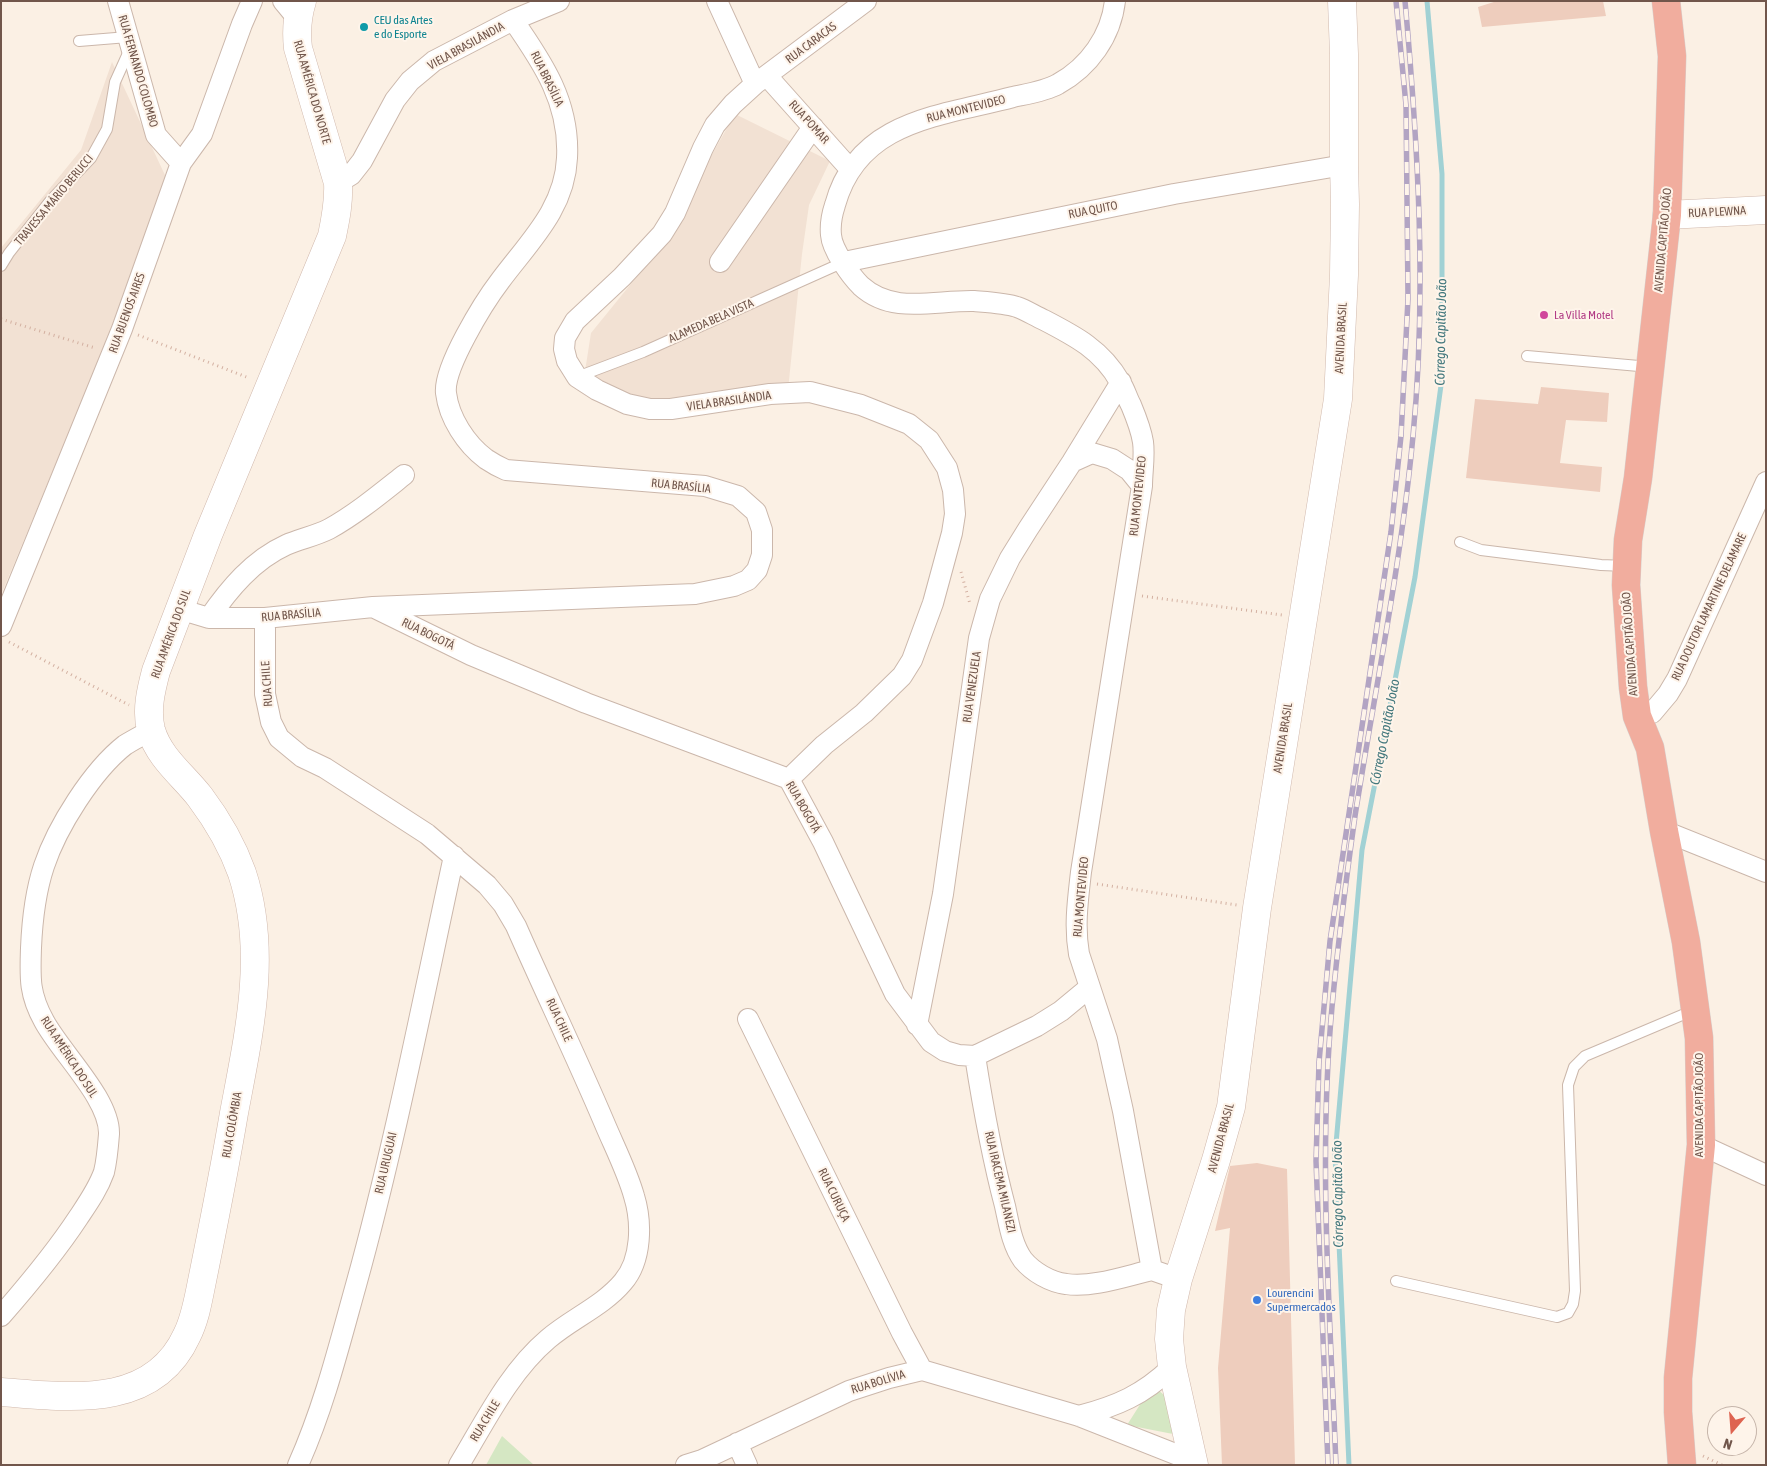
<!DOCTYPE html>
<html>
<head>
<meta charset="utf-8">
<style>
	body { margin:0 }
	#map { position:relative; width:1767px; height:1466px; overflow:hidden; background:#fbf0e4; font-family:"Asap Condensed",sans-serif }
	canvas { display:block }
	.frame { position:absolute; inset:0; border:2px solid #71564b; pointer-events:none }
	.north { position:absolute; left:1707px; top:1406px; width:50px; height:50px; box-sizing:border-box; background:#fef4ea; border:1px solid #c6b5aa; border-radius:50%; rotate:198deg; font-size:14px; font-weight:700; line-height:20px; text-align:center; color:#71564b }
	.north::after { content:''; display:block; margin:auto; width:18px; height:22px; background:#de6350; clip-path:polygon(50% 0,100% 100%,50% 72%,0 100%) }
</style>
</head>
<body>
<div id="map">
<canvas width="1767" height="1466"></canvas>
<div class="frame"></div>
<div class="north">N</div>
</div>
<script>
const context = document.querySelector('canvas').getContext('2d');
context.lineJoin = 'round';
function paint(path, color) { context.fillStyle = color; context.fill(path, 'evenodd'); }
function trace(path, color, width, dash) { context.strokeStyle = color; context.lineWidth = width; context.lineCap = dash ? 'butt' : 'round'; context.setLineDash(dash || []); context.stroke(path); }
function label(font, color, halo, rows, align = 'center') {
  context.font = font + ' "Asap Condensed",sans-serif'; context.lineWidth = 4; context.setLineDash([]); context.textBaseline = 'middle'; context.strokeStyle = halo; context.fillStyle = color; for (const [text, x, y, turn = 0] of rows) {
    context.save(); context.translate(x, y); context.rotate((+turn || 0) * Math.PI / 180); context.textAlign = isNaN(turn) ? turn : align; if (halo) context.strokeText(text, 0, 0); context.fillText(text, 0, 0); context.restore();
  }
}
paint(new Path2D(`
	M112,62L171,188L1,595V248L81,150Z
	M735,114L830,161L809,205L802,254L788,390L632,407L583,384L591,333L656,253Z`), '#f2e1d3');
paint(new Path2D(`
	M1158,1390L1174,1403L1173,1434L1127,1425L1141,1403Z
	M502,1436L534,1465H486Z`), '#d5e7c3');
trace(new Path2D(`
	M1349,1465L1335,1155L1362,850L1415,577L1442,378V174L1427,1`), '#a1d1d4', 5);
paint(new Path2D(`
	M1497,1H1603L1606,16L1482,27L1478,7Z
	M1541,387L1609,393L1607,422L1566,420L1560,463L1602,467L1600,492L1466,478L1475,399L1538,404Z
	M1257,1163L1287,1169L1295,1465H1222L1218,1368L1230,1228L1215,1231L1230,1166Z`), '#eecdbd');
const lane = new Path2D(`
	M79,41L128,37
	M1,266L9,253L50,201L91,158L107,129L115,82L129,51
	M1527,356L1650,367
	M577,377L643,352L844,262
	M1460,542L1481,550L1601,565L1626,566
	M1396,1281L1557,1317L1568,1313L1573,1304L1575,1291L1568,1085L1574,1067L1585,1056L1694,1010`);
const street = new Path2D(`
	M118,1L156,135L181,163
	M283,1L297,18
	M717,1L755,84
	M1115,1C1111,36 1089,67 1058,84C1046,91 1027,94 1013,97C941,116 858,120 835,205C832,214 830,225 831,235C832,250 851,276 861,286C893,315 935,300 974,301C986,302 1006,303 1017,307C1026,310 1035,316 1044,320C1075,336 1102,350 1120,382C1125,389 1127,398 1131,405C1136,417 1141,429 1143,442C1145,456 1142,472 1142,486L1081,872C1078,899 1074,926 1079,954L1107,1039L1123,1111L1152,1270L1178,1279
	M767,76L850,169
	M338,183L351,175L362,161L395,100L410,81L434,61L513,20L559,1
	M720,262L813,127
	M844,262L1174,194L1344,165
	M1072,462L1092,453L1112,459L1129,470L1142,486
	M375,608L471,655L586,703L789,779L823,842L895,994L931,1042L945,1051L959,1055L975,1056L1037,1026L1061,1011L1090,987
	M179,609L209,618H265L373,607L695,594L734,586L748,580L757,570L762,555V530L756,512L738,496L705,486L506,470C499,467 492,463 486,459C466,444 449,418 446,393C443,368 484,302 500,281C528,243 565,209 567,158C570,103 543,63 513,20
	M209,618C229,589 253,560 286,545C300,539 315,536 329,529C356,514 380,494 404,475
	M265,618V694L271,722L279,738L302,757L325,768L427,834L487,885L503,904L516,926C545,992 576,1056 604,1122C614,1146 627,1171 634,1196C642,1222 642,1260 623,1282C603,1306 571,1319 548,1339C509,1372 485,1422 459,1465
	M1,626L122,329L181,163L202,134L242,24L252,1
	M1637,716L1652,713L1668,694L1677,679L1766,482
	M789,779L824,745L864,713L902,676L912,660L933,603L952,533L955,514L953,490L947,468L929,440L909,424L861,405L810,392L770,394L671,409H650L627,404L597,390L577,377L567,361L564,349L565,338L575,321L622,277L662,234L675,213L703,148L715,125L733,104L755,84L866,1
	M1664,831L1766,872
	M748,1019L902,1333L922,1370
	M917,1025L943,894L979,638L990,599L1010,558L1028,529L1072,462L1121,382
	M975,1056C983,1107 992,1157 1005,1206C1009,1224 1012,1245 1023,1260C1033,1272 1050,1282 1066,1284C1092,1288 1126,1276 1152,1270
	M1701,1145L1766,1175
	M1,1316C29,1284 55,1253 78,1218C88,1203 98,1189 104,1172C107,1160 108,1147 109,1134C110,1099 61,1053 44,1021C29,994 30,978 31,948C32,924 36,890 44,866C57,827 92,771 125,745C133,740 143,735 151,730
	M1079,1416C1117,1406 1143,1395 1172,1367
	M737,1443L747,1465
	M298,1465C324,1407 339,1346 356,1285C395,1144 423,999 454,856
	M686,1465L702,1460L849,1391L889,1378L922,1370L1079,1416L1193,1461`);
const secondary = new Path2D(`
	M1667,215L1766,210
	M1,1392C69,1397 153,1410 187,1335C194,1321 197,1306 200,1291C212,1232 224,1172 234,1113C249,1033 268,952 242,873C232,845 218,821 200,797C184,776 159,758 151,730C146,710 151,690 156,671L208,535L332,236C336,217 339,201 338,183L298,48C296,31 297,17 302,1
	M1194,1465L1172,1367L1169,1339L1171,1310L1178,1279L1216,1160L1231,1107L1257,908L1338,399L1344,275L1345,204L1344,165V54L1342,1`);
const highway = new Path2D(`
	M1666,1L1672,56L1667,215L1638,478L1628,540L1626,585L1633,687L1637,716L1650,748L1664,831L1686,942L1699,1038L1701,1145L1678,1378V1412L1682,1465`);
trace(lane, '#cbb7ab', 12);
trace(street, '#cbb7ab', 22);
trace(secondary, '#d0b8ac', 29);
trace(highway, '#d7d0cd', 29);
trace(new Path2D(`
	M1,319L95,348
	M138,335L249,378
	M961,572L970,604
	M1142,596L1282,615
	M9,642L129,705
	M1097,884L1237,905
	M1703,1456L1722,1465`), '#d3b0a1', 3, [1, 4]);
trace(lane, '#fff', 10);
trace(street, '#fff', 20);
trace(secondary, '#fff', 28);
trace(highway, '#f1ad9e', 28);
const rail = new Path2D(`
	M1328,1465L1316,1161L1319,1062L1330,941L1391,532L1401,436L1408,299L1407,200L1406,105L1396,1
	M1336,1465C1330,1312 1318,1159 1332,1007C1338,943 1346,880 1355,816C1375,690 1401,564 1413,436C1427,291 1418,146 1405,1`);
trace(rail, '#b2a4c3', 5.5);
trace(rail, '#fef4ea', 4, [11]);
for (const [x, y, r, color] of [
	[364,27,5,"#0f9aa8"],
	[1544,315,5,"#d1479c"],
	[1257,1300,5,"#3f7fe0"]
]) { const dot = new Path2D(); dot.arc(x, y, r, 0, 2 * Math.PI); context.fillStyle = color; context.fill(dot); trace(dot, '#fef4ea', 2); }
label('12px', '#0d838f', '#fef4ea', [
	["CEU das Artes",374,20],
	["e do Esporte",374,34]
], 'left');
label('12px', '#71564b', '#fef4ea', [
	["RUA CARACAS",811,43,-37],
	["VIELA BRASILÂNDIA",466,46,-29],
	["RUA FERNANDO COLOMBO",138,71,74],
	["RUA BRASÍLIA",547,79,64],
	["RUA AMÉRICA DO NORTE",312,92,74],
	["RUA MONTEVIDEO",966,109,-14],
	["RUA POMAR",809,122,48],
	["TRAVESSA MÁRIO BERUCCI",54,200,-50],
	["RUA QUITO",1093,210,-11],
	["RUA PLEWNA",1717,212,-3],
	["AVENIDA CAPITÃO JOÃO",1663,240,-85],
	["RUA BUENOS AIRES",127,313,-70],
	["ALAMEDA BELA VISTA",711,321,-24],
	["AVENIDA BRASIL",1341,338,-87],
	["VIELA BRASILÂNDIA",729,401,-8],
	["RUA BRASÍLIA",681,486,6],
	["RUA MONTEVIDEO",1138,496,-84],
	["RUA DOUTOR LAMARTINE DELAMARE",1709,607,-65],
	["RUA BRASÍLIA",291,615,-5],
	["RUA AMÉRICA DO SUL",171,634,-70],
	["RUA BOGOTÁ",428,634,26],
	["AVENIDA CAPITÃO JOÃO",1630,644,-94],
	["RUA CHILE",267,684,-94],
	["RUA VENEZUELA",972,687,-82],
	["AVENIDA BRASIL",1283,738,-81],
	["RUA BOGOTÁ",803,807,60],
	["RUA MONTEVIDEO",1081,897,-85],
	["RUA CHILE",559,1020,65],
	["RUA AMÉRICA DO SUL",69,1057,57],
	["AVENIDA CAPITÃO JOÃO",1699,1105,-90],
	["RUA COLÔMBIA",232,1125,-80],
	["AVENIDA BRASIL",1221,1138,-75],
	["RUA URUGUAI",386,1163,-77],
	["RUA IRACEMA MILANEZI",1000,1182,77],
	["RUA CURUÇA",834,1195,64],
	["RUA BOLÍVIA",878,1382,-17],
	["RUA CHILE",485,1421,-59]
]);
label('12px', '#b23c85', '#fef4ea', [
	["La Villa Motel",1554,315]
], 'left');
label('12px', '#366cbe', '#fef4ea', [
	["Lourencini",1267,1293],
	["Supermercados",1267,1307]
], 'left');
label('italic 14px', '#43787d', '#fef4ea', [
	["Córrego Capitão João",1441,332,-89],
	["Córrego Capitão João",1385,732,-79],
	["Córrego Capitão João",1338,1194,-91]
]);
</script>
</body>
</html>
